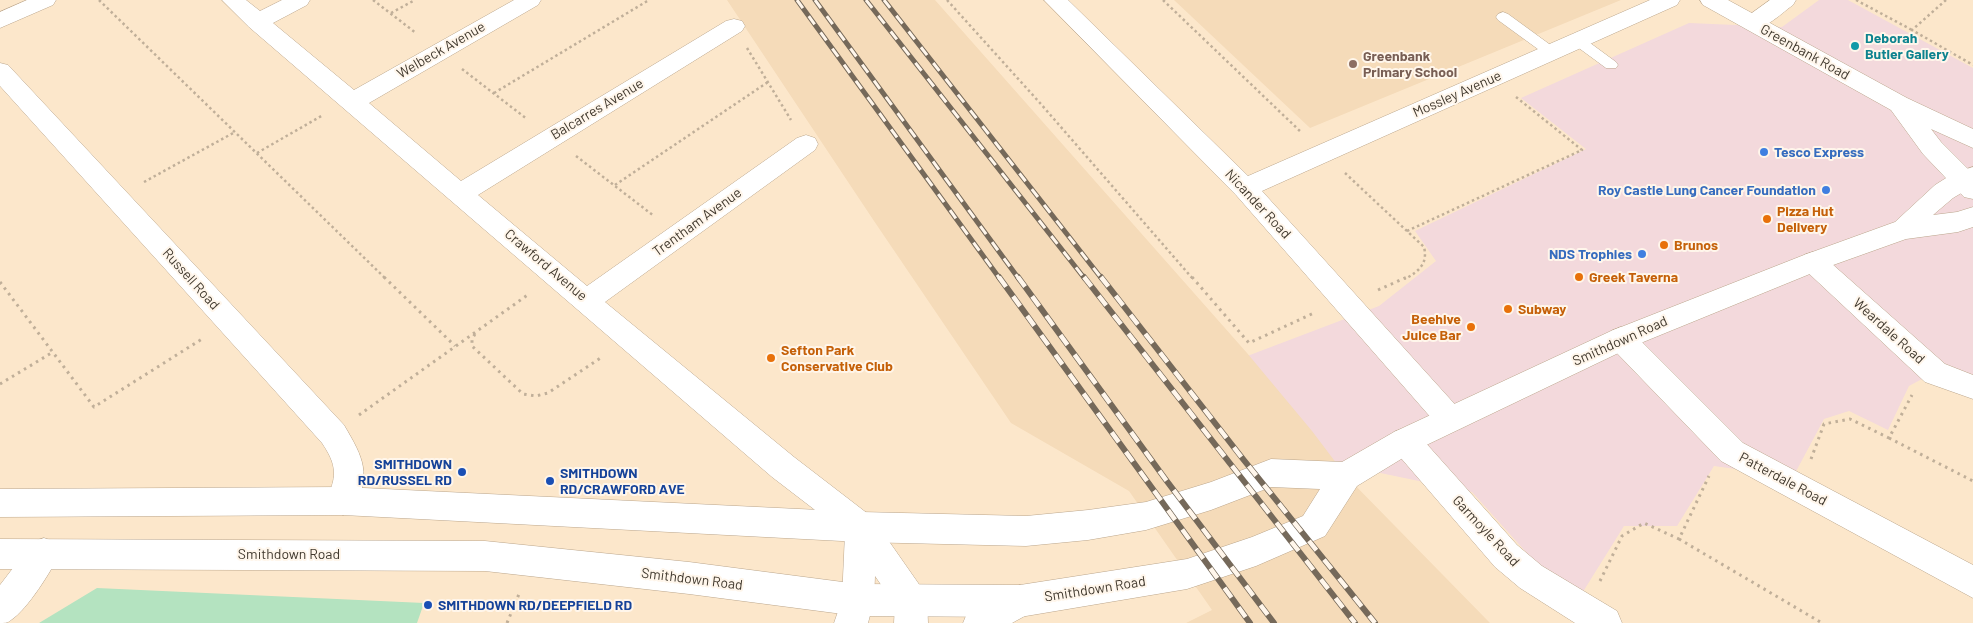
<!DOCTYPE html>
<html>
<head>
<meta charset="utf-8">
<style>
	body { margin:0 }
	canvas { display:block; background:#fce7cb }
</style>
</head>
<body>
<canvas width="1973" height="623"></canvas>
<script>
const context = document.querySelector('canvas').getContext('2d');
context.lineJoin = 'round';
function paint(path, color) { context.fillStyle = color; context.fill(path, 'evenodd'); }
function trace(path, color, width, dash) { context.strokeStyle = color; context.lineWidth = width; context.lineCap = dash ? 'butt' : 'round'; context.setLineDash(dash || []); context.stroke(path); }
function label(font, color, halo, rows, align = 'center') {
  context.font = font + ' Barlow,sans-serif'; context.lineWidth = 4; context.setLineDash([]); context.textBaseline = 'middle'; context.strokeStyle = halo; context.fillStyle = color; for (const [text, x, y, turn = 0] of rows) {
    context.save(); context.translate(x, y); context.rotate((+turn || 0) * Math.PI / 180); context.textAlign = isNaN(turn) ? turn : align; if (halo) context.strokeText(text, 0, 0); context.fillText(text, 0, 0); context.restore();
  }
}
paint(new Path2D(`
	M1819,0H1848L1973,68V385L1922,379L1909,386L1888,430L1849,411L1824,419L1793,477L1714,466L1677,526H1624L1581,595L1534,561L1472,492L1250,446L1242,358L1379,306L1436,261L1415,231L1586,149L1521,98L1689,23L1782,27Z`), '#f3d9dc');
paint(new Path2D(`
	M727,0H935L1247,353L1312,431L1346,476L1490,623H1186L1212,610L1129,491L1011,423L874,221Z
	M1174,0H1621L1310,128Z`), '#f5dbb9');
paint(new Path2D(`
	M97,588L424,603L417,623H39Z`), '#b4e3c0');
const service = new Path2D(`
	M1503,12L1508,14L1556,49L1558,52L1556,55H1546L1498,20L1496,17L1498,14Z
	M1577,35L1582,37L1616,62L1618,65L1616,68H1606L1572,43L1570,40L1572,37Z`);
const minor = new Path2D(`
	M27,0H56L53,5L0,28V12Z
	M222,0H246L260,11L282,0H310L307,5L273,23L354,90L514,0H541L538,5L369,103L461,181L726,21L734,19L742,21L745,26L742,31L478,195L587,286L797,138L806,135L815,138L818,144L815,150L605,302L794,457L872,517L923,590L927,601L928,623H894L895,605L875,576L874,600L868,623H834L842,600L845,533L772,477L249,27Z
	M1044,0H1068L1248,176L1650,0H1680L1677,5L1262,191L1460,410L1465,419L1460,428L1450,432L1440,428L1236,195Z
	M1770,0H1796L1793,5C1779,15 1763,33 1745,28L1742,23L1745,18Z
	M0,63L8,65L344,425C364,459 371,473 354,511L343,515L332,511C324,494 334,489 334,473C334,462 328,452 322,443L0,86Z
	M1813,252L1822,255L1945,364L1973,375V399L1925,382L1804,269L1800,262L1804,255Z
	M1621,327L1631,331L1743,443L1973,565V598L1721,461L1611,347L1607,339L1611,331Z
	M1405,428L1416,432L1517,545L1542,566L1617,611L1622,623H1575L1520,588L1495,567L1394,450L1390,441L1394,432Z
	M44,538L55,542L60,553C52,570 27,610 11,620C8,623 4,623 0,623V585L33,542Z
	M1020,585L1032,590L1036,601L1032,612L1012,623H963L968,611Z`);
const tertiary = new Path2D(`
	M1700,0H1728L1907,98L1973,129V148L1931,129L1941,142L1973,174V199L1964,197L1923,154L1891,110L1703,5Z`);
const trunk = new Path2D(`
	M1973,167V186L1953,198L1933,215L1957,212L1973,207V227L1958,232L1906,239L1822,269L1631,347L1416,450L1357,486L1325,536L1256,566L1187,589L1020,617L858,616L689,594L485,571L0,569V539L485,541L689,562L858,584L1020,585L1187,559L1252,537L1303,516L1320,489L1271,487L1211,510L1146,530L1088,540L1026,546L861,542L343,515L0,517V489L343,487L861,512L1026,516L1088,510L1146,502L1211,482L1271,459L1342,462L1394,432L1611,331L1804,255L1895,222L1935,185L1954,173Z`);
trace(service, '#bba68c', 1);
trace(minor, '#bba68c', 1);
trace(tertiary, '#bba68c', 1);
trace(trunk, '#bba68c', 1);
trace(new Path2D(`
	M99,0L386,279
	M373,0L416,33
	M947,0L1040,103L1193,279
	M1163,0L1302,133
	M1856,0L1912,30
	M1946,0L1912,30L1973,65
	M391,13L415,0
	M747,48L791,120
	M462,69L527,119
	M494,93L649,0
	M257,153L323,115
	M576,156L654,216
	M1345,173L1424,247C1428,264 1419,271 1405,279
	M144,182L235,132
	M615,185L768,82
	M1407,231L1582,150L1516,97`), '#c0af99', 2.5, [2.5, 3]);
trace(new Path2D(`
	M384,277L455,346
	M1192,277L1249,343L1314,313
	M0,282L94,407L202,339
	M1378,290L1407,277
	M475,334L472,339V346L523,394L536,396L548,393L602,357
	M0,384L53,352
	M359,415L529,294
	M1889,438L1973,481
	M1811,459L1824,424L1850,419L1889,438L1912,395
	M1679,539L1822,623
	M1600,581L1622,536L1644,523L1679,539L1709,476
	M507,623L519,594`), '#c0af99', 3, [2.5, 4.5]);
paint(service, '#fff');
paint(minor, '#fff');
paint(tertiary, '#fff');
paint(trunk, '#fff');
const railFar1 = new Path2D(`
	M797,0L1000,279
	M815,0L1019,279
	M866,0L1085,279
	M884,0L1102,279`);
const rail = new Path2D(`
	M999,277L1250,623
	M1018,277L1166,480L1274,623
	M1084,277L1355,623
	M1101,277L1243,459L1375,623`);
trace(railFar1, '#75695a', 5);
trace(rail, '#75695a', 6);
trace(railFar1, '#fff6eb', 3, [10]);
trace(rail, '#fff6eb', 4.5, [12]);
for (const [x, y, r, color] of [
	[1855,46,5,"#0f9aa8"],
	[1353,64,5,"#8d6e63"],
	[1764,152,5,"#3f7fe0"],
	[1826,190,5,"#3f7fe0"],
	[1767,219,5,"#e8710a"],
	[1664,245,5,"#e8710a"],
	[1642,254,5,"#3f7fe0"],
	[1579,277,5,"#e8710a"],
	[1508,309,5,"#e8710a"],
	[1471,327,5,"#e8710a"],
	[771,358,5,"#e8710a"],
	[462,472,5,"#1a4fb4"],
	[550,481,5,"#1a4fb4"],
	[428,605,5,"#1a4fb4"]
]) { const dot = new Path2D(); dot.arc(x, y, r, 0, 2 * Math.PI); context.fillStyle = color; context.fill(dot); trace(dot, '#fff6eb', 2); }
label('bold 14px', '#0d838f', '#fff6eb', [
	["Deborah",1865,38],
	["Butler Gallery",1865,54]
], 'left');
label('14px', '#41392e', '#fff6eb', [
	["Welbeck Avenue",441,50,-30],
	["Greenbank Road",1805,52,29],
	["Mossley Avenue",1457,94,-24],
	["Balcarres Avenue",597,109,-31],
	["Nicander Road",1258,204,47],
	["Trentham Avenue",697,222,-36],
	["Crawford Avenue",546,265,40],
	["Russell Road",191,279,48],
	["Weardale Road",1889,331,42],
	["Smithdown Road",1620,341,-24],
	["Patterdale Road",1783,479,28],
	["Garmoyle Road",1486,531,47],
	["Smithdown Road",289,554],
	["Smithdown Road",692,579,7],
	["Smithdown Road",1095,589,-9]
]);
label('bold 14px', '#785e54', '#fff6eb', [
	["Greenbank",1363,56],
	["Primary School",1363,72]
], 'left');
label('bold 14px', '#366cbe', '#fff6eb', [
	["Tesco Express",1774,152,"left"],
	["Roy Castle Lung Cancer Foundation",1816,190],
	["NDS Trophies",1632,254]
], 'right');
label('bold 14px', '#c56008', '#fff6eb', [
	["Pizza Hut",1777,211],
	["Delivery",1777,227],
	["Brunos",1674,245],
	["Greek Taverna",1589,277],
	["Subway",1518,309],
	["Beehive",1461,319,"right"],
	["Juice Bar",1461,335,"right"],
	["Sefton Park",781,350],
	["Conservative Club",781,366]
], 'left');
label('bold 14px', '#164399', '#fff6eb', [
	["SMITHDOWN",452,464,"right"],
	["RD/RUSSEL RD",452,480,"right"],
	["SMITHDOWN",560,473],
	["RD/CRAWFORD AVE",560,489],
	["SMITHDOWN RD/DEEPFIELD RD",438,605]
], 'left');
</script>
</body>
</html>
